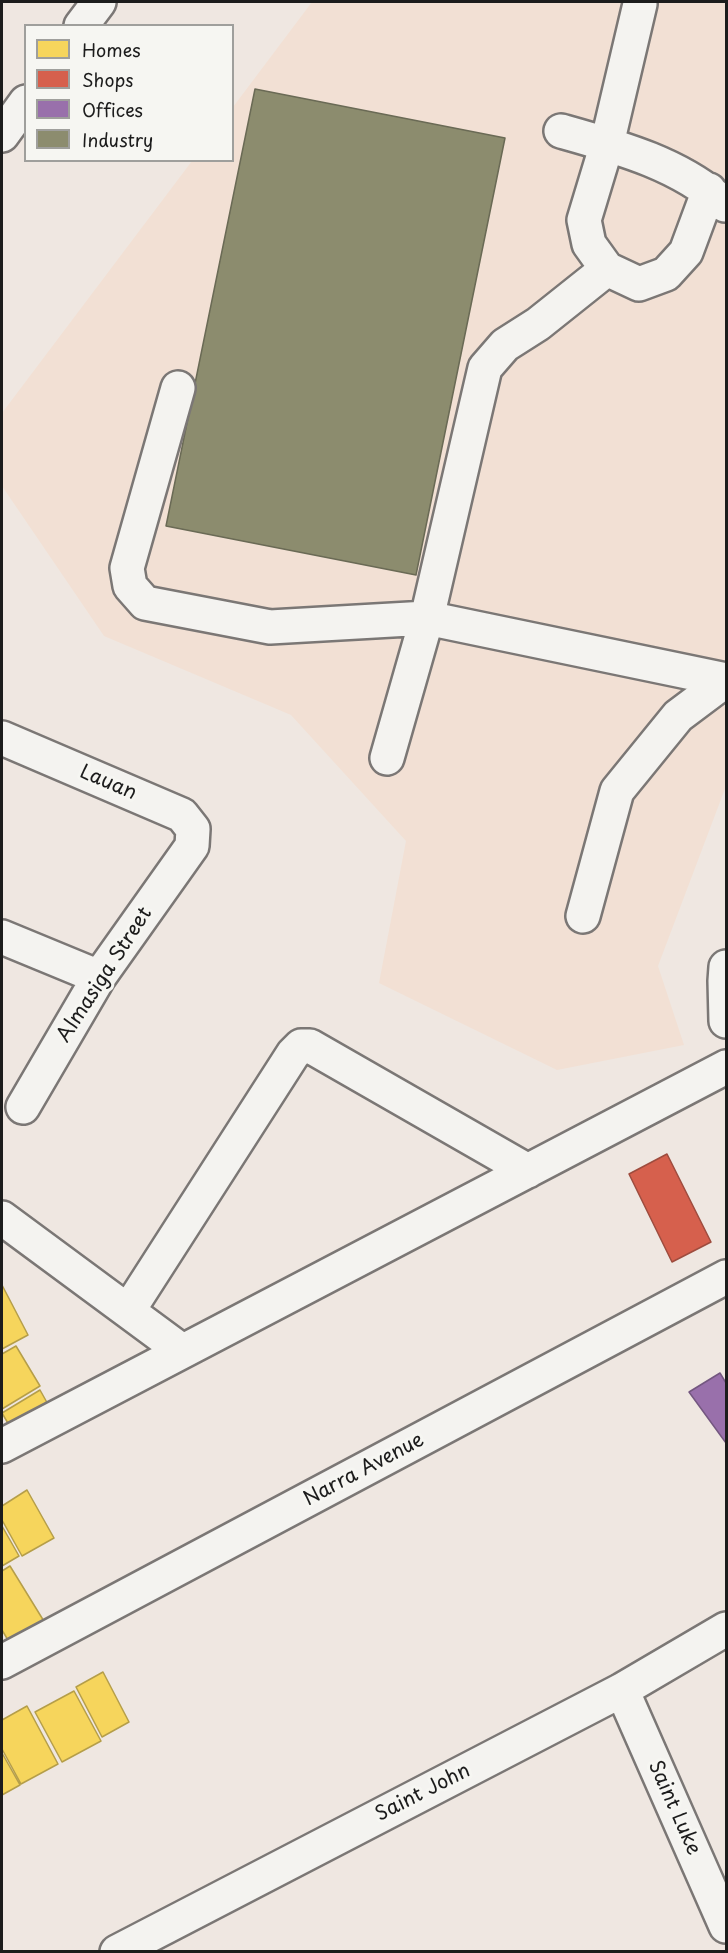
<!DOCTYPE html>
<html>
<head>
<meta charset="utf-8">
<style>
	body { margin:0 }
	#map { position:relative; width:728px; height:1953px; overflow:hidden; background:#efe7e1; font-family:"Playpen Sans",sans-serif }
	canvas { display:block }
	.frame { position:absolute; inset:0; border:3px solid #1c1c1c; pointer-events:none }
	.legend { position:absolute; left:24px; top:24px; width:210px; height:138px; box-sizing:border-box; background:#f6f6f2; border:2px solid #9f9f9c; margin:0; padding:8px 10px; list-style:none; font-size:18px; color:#1c1c1c }
	.legend li { display:flex; align-items:center; gap:12px; height:30px }
	.legend b { width:30px; border:2px solid #9f9f9c }
</style>
</head>
<body>
<div id="map">
<canvas width="728" height="1953"></canvas>
<div class="frame"></div>
<ul class="legend">
<li><b style="height:16px;background:#f6d55c"></b>Homes</li>
<li><b style="height:16px;background:#d6604d"></b>Shops</li>
<li><b style="height:16px;background:#9970ab"></b>Offices</li>
<li><b style="height:16px;background:#8c8c6e"></b>Industry</li>
</ul>
</div>
<script>
const context = document.querySelector('canvas').getContext('2d');
context.lineJoin = 'round';
function paint(path, color) { context.fillStyle = color; context.fill(path, 'evenodd'); }
function trace(path, color, width, dash) { context.strokeStyle = color; context.lineWidth = width; context.lineCap = dash ? 'butt' : 'round'; context.setLineDash(dash || []); context.stroke(path); }
function label(font, color, halo, rows, align = 'center') {
  context.font = font + ' "Playpen Sans",sans-serif'; context.lineWidth = 6; context.setLineDash([]); context.textBaseline = 'middle'; context.strokeStyle = halo; context.fillStyle = color; for (const [text, x, y, turn = 0] of rows) {
    context.save(); context.translate(x, y); context.rotate((+turn || 0) * Math.PI / 180); context.textAlign = isNaN(turn) ? turn : align; if (halo) context.strokeText(text, 0, 0); context.fillText(text, 0, 0); context.restore();
  }
}
paint(new Path2D(`
	M312,2H726V786L658,966L684,1045L557,1070L379,983L406,841L291,715L104,636L2,486V413L192,161L232,160L233,107Z`), '#f2e0d4');
const homes = new Path2D(`
	M2,1285L28,1335L2,1349Z
	M16,1346L40,1386L2,1409V1354Z
	M40,1390L54,1415L16,1437L2,1413Z
	M27,1490L54,1538L22,1556L2,1520V1506Z
	M2,1526L19,1556L2,1566Z
	M10,1566L50,1631L15,1652L2,1630V1571Z
	M103,1672L129,1722L102,1737L76,1687Z
	M74,1691L101,1741L62,1762L35,1712Z
	M27,1706L58,1764L21,1784L2,1749V1720Z
	M2,1753L20,1785L2,1795Z`);
paint(homes, '#f6d55c');
trace(homes, '#b59e49', 1.5);
const shops = new Path2D(`
	M667,1154L711,1242L672,1262L629,1174Z`);
paint(shops, '#d6604d');
trace(shops, '#9e4c3e', 1.5);
const offices = new Path2D(`
	M720,1373L726,1383V1443L689,1392Z`);
paint(offices, '#9970ab');
trace(offices, '#745780', 1.5);
const industry = new Path2D(`
	M255,89L505,138L416,575L166,526Z`);
paint(industry, '#8c8c6e');
trace(industry, '#6a6a55', 1.5);
const minor = new Path2D(`
	M640,4L607,144L584,220L589,244L607,269L639,284L666,274L686,252L709,190
	M81,26L99,2
	M561,131C618,147 681,164 725,205
	M2,135L26,102
	M178,388L127,568L130,586L145,603L270,627L427,618L726,680
	M2,738L182,815L193,829L192,846L99,977L23,1107
	M387,758L427,618L485,368L505,345L538,324L607,269
	M583,916L617,791L678,716L726,680
	M2,937L99,977
	M726,967L725,981L726,1021
	M2,1218L182,1351
	M128,1311L293,1054L301,1046H310L528,1171
	M2,1446L726,1067
	M2,1662L726,1277
	M622,1690L726,1926
	M117,1952L622,1690L726,1629`);
trace(minor, '#7b7775', 38);
trace(minor, '#f4f3f0', 33);
label('20px', '#1c1c1c', '#f6f6f2', [
	["Lauan",108,783,23],
	["Almasiga Street",105,975,-57],
	["Narra Avenue",364,1470,-28],
	["Saint John",423,1793,-27],
	["Saint Luke",674,1808,66]
]);
</script>
</body>
</html>
